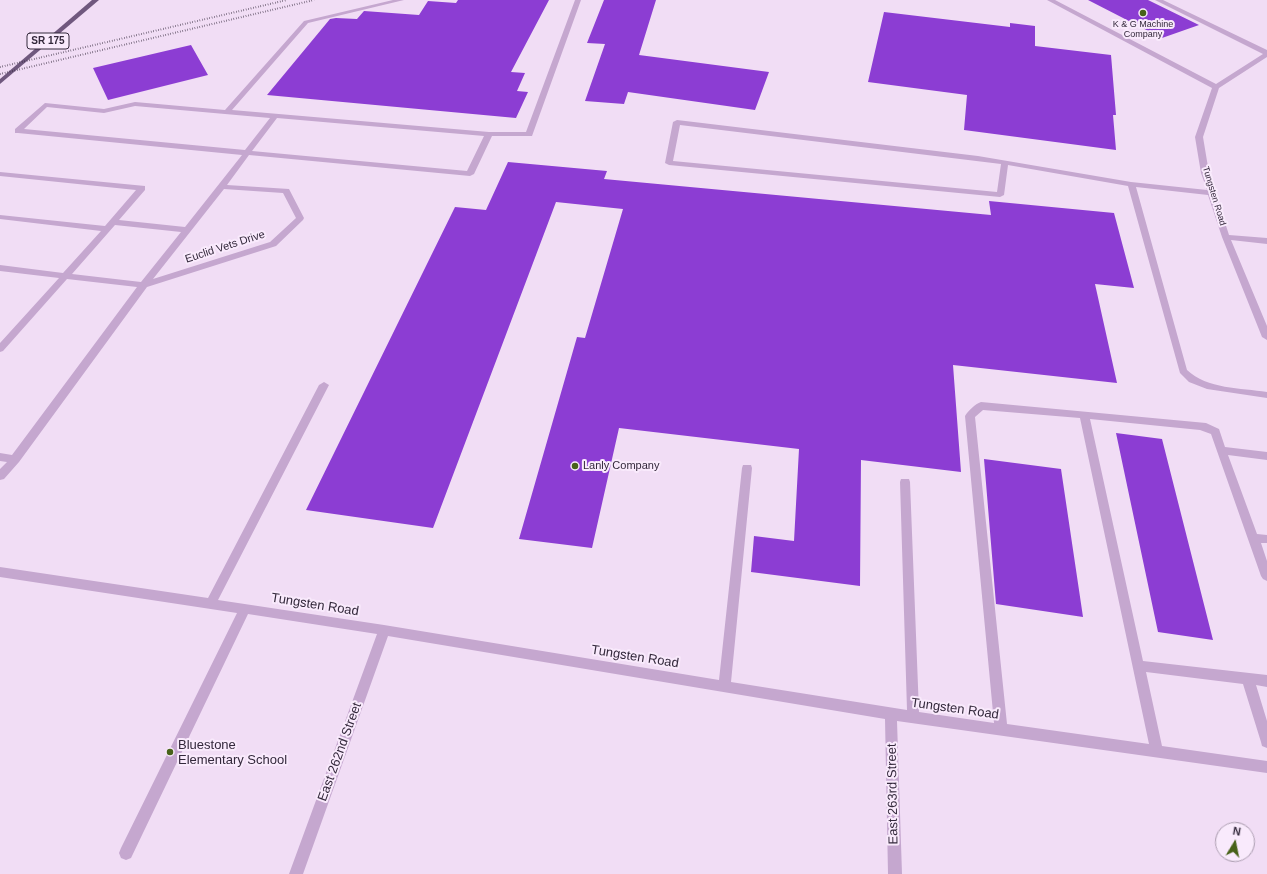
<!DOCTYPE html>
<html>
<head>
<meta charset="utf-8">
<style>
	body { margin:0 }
	#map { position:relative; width:1267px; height:874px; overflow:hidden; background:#f1ddf5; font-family:Arial,sans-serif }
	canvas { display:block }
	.north { position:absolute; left:1215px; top:822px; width:40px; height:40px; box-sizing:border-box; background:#f9eafc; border:1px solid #aa9caf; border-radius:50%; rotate:10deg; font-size:11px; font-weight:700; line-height:16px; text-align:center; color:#33283b }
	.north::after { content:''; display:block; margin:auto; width:14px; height:18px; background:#486219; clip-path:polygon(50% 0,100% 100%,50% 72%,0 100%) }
</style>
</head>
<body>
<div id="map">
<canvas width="1267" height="874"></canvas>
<div class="north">N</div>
</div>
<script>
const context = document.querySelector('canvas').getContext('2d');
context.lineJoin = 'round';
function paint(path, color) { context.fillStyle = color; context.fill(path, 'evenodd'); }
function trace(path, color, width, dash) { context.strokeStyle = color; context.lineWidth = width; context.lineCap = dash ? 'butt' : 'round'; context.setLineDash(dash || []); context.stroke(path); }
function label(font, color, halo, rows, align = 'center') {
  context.font = font + ' Arial,sans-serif'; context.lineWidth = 4; context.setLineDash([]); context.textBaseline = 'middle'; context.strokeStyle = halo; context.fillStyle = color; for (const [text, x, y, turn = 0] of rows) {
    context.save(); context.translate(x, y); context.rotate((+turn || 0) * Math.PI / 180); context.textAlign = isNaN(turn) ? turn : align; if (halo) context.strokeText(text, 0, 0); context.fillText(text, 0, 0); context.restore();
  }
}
paint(new Path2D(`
	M458,0H549L511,72L525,73L517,91L528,92L516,118L267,95L330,19L336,18L357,19L364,11L419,15L428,1L456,3Z
	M604,0H656L639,55L769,72L755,110L628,92L624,104L585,101L605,44L587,43Z
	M1088,0H1148L1199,25L1162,38Z
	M884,12L1010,27V23L1035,26V46L1111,55L1116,115H1113L1116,150L964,130L967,95L868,82Z
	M191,45L208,75L108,100L93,68Z
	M508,162L607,171L604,179L991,215L989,201L1114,213L1134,288L1095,284L1117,383L953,365L961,472L861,460L860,586L751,572L754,536L794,541L799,449L619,428L592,548L519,539L577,337L585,338L623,209L556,202L433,528L306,510L455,207L486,210Z
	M1116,433L1162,439L1213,640L1158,632Z
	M984,459L1061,469L1083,617L996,604Z`), '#8c3dd3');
paint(new Path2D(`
	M393,0H404L308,23L232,110L489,132H526L575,0H581L532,136H492L474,174L470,176L249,155L227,185L289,189L304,218L303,220L276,246L147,287L19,462L4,479L0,480V469L7,462L0,461V453L12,455L137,287L67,279L3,351L0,352V343L59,278L0,271V265L63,273L101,231L0,219V215L105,226L136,190L0,176V172L145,186V190L119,220L185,227L242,155L18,133H15V129L45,103L104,109L135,102L225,110L304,21ZM135,106L270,118L245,150L24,129L47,107L104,113ZM277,118L484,136L467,171L252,151ZM224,189L283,193L296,218L270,242L153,279ZM115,225L181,232L141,282L72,274Z
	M1047,0H1055L1216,84L1263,54L1155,0H1163L1267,50V57L1219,88L1203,137L1209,173L1229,235L1267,238V244L1231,240L1267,326V340L1262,337L1222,237L1208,195L1136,187L1187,370C1207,389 1241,388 1267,392V398L1207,389L1189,382L1180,373L1128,186L1008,165L1004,195L1000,197L669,165L665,163L673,122L677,120L978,156L1131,182L1207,190L1201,173L1195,137L1212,88ZM680,125L1001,164L997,192L673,161Z
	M324,382L329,385L218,600L384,625L719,680L742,468L743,465H751L752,468L731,682L907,710L900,482L901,479H909L910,482L919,712L994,723L965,416C968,411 975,404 981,402L1206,423L1219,429L1225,447L1267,452V460L1228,455L1257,534L1267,535V543H1261L1267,561V581L1263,579L1261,576L1211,434L1200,430L1090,419L1143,661L1267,675V687L1256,685L1267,721V748L1262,746L1261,742L1243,684L1146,672L1162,746L1267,761V773L897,721L902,874H888L885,719L388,636L303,874H289L377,634L248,614L131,858L126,860L121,858L119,853L121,848L237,613L0,577V567L208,598L319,385ZM983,410L1080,418L1149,744L1007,724L975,417Z`), '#c5a7cf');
paint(new Path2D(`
	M92,0H99L0,84V79Z`), '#70587e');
trace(new Path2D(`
	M0,67L287,0
	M0,74L314,0`), '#33283b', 2, [0.5, 2]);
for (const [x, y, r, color] of [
	[1143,13,4,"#486219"],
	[575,466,4,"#486219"],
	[170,752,4,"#486219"]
]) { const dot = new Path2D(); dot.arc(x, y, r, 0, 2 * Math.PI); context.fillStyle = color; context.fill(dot); trace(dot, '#f9eafc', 1.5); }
label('9px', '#33283b', '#f9eafc', [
	["K & G Machine",1143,25],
	["Company",1143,35]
]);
label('9px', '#33283b', '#f9eafc', [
	["Tungsten Road",1214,196,73]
]);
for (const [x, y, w] of [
	[48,41,42]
]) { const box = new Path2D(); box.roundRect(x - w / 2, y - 8, w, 16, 3); context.fillStyle = '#f9eafc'; context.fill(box); trace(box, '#33283b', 1); }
label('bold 10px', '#33283b', null, [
	["SR 175",48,41]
]);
label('11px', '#33283b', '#f9eafc', [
	["Euclid Vets Drive",225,247,-18]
]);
label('11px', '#33283b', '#f9eafc', [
	["Lanly Company",583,466]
], 'left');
label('13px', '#33283b', '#f9eafc', [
	["Tungsten Road",315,605,9],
	["Tungsten Road",635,657,9],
	["Tungsten Road",955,709,8],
	["East 262nd Street",340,752,-70],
	["East 263rd Street",893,794,-91]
]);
label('13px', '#33283b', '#f9eafc', [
	["Bluestone",178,745],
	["Elementary School",178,760]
], 'left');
</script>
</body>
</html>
